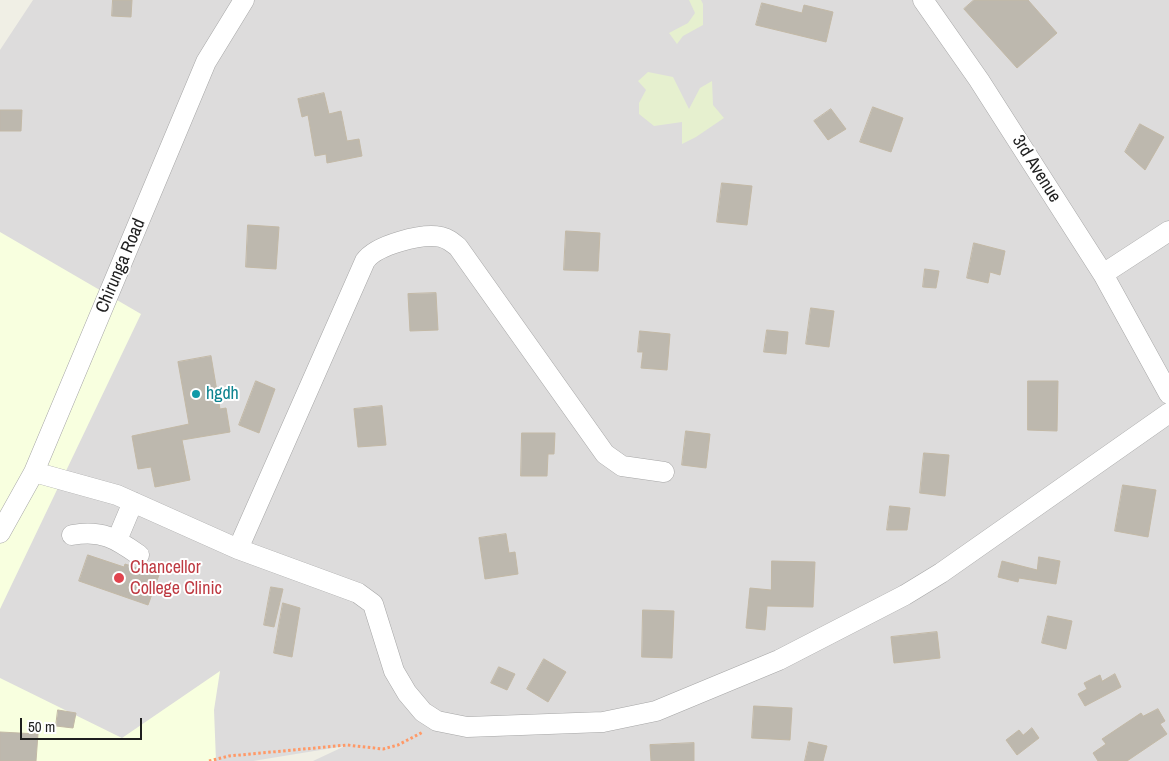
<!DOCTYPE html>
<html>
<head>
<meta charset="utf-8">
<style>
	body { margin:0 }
	#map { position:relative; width:1169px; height:761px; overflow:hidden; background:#f0efe5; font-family:"Archivo Narrow",sans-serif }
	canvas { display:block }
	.scale { position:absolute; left:20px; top:718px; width:122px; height:22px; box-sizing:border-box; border:2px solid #1f1f1f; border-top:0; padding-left:6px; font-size:15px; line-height:18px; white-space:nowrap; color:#1f1f1f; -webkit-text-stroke:4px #fff; paint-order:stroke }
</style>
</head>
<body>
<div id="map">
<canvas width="1169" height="761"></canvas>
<div class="scale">50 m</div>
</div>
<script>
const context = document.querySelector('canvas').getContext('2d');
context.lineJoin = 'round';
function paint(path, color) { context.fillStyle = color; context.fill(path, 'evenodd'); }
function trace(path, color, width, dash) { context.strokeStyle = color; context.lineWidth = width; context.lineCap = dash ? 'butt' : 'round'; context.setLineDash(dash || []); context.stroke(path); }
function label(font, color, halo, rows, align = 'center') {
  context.font = font + ' "Archivo Narrow",sans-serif'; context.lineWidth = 4; context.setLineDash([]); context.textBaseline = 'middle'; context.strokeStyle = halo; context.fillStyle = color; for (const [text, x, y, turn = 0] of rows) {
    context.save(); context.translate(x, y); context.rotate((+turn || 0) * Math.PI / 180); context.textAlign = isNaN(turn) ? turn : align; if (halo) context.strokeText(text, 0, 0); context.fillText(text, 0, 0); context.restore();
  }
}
paint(new Path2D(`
	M33,0H1169V761H313L345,746L253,761H0V50Z`), '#dddcdc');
paint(new Path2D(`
	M0,232L141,314L0,609Z
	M220,671L214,710L216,761H0V678L122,738Z`), '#f8ffdf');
paint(new Path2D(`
	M689,0H701L703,4V25L683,36L677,44L669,33L688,23L695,13Z
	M648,72L673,77L689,109L700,88L712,81L713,105L724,118L696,137L682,144V122L654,126L639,114V103L646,90L638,81Z`), '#e6f0cf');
const building = new Path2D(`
	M113,0H132L131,17L112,16Z
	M974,0H1028L1057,33L1017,68L964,9Z
	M762,3L802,13L804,5L833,12L826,42L756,25Z
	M324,93L329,114L341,111L347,141L359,139L362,156L327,163L326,154L315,156L308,115L302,117L298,99Z
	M873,107L903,118L891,152L860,142Z
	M831,109L846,129L828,140L814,121Z
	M0,110H22L21,131H0Z
	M1140,124L1164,137L1145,170L1125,152Z
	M722,183L752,186L747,225L717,222Z
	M248,225L279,227L276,269L246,267Z
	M566,231L600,233L598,271L564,270Z
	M974,243L1005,251L1000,275L990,272L988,283L967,278Z
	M925,269L939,271L936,288L923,287Z
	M436,293L438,330L410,331L408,294Z
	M811,308L834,311L829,347L806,344Z
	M767,330L788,332L786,354L764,352Z
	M640,331L670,334L667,370L641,368L643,352H638Z
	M211,356L220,409L226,408L230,432L182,440L190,480L155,487L151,467L138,469L132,436L189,424L178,362Z
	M256,381L275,389L259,433L239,425Z
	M1028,381H1058L1057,431L1028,430Z
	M382,406L386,445L358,447L354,409Z
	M686,431L710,434L706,468L682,465Z
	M522,433H555L554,454H548L547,476H521Z
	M924,453L949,455L945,496L920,493Z
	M1123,485L1156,490L1148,537L1115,531Z
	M890,506L910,508L907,530H887Z
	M506,534L509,553L515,552L518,574L485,579L479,538Z
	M88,555L124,567L125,564L159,575L148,605L79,581Z
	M1039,557L1060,561L1056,584L1019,578L1018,582L998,577L1002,561L1037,570Z
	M772,561L815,562L813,607L767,606L765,630L746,628L750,588L771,590Z
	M271,587L283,589L274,627L264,625Z
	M283,603L300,608L292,657L274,653Z
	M643,610L674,611L672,658L642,657Z
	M1048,616L1072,621L1066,649L1042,643Z
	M937,632L940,658L894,663L891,637Z
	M544,659L566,672L548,702L527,689Z
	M499,667L515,674L507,690L491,683Z
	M1115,674L1121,687L1085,706L1078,694L1087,689L1084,683L1100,675L1102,681Z
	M754,706L792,708L790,740L752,738Z
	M1158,709L1165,721L1160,724L1167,734L1127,761H1098L1093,753L1106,744L1102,739L1141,713L1143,716Z
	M58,710L76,713L73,728L56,726Z
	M1032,728L1039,738L1017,755L1006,740L1019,730L1023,735Z
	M0,732L38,734L36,761H0Z
	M809,742L827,746L823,761H805Z
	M694,743V761H651L650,745Z`);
paint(building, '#bdb8ae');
trace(building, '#c3b9a6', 1);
const minor = new Path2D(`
	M923,0L979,80L1103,274L1169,394
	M1103,274L1169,231
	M34,472L117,495L238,549L358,593L373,604L394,671L407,693L423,712L437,721L467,727L603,722L656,711L779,660L905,595L941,573L1169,413
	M0,533L34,472L206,62L244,0
	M72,535C102,530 115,538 139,555
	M117,540L133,502
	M238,549L365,261C376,245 422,233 441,237C449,239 452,242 458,247L605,454L622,466L664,472`);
trace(minor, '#a6a6a6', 21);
trace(new Path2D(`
	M209,761L229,756L347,745L383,749L398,745L423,732`), '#ff9967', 3, [2.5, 2.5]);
trace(minor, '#fff', 20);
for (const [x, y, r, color] of [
	[196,394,5,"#0f9aa8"],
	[119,578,6,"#e0444e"]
]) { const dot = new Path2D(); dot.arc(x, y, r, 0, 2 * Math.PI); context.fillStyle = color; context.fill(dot); trace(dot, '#fff', 2); }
label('18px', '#1f1f1f', '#fff', [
	["3rd Avenue",1036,169,58],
	["Chirunga Road",121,266,-67]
]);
label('18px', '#0d838f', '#fff', [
	["hgdh",206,394]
], 'left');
label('18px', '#be3a42', '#fff', [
	["Chancellor",130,568],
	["College Clinic",130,589]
], 'left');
</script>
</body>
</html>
